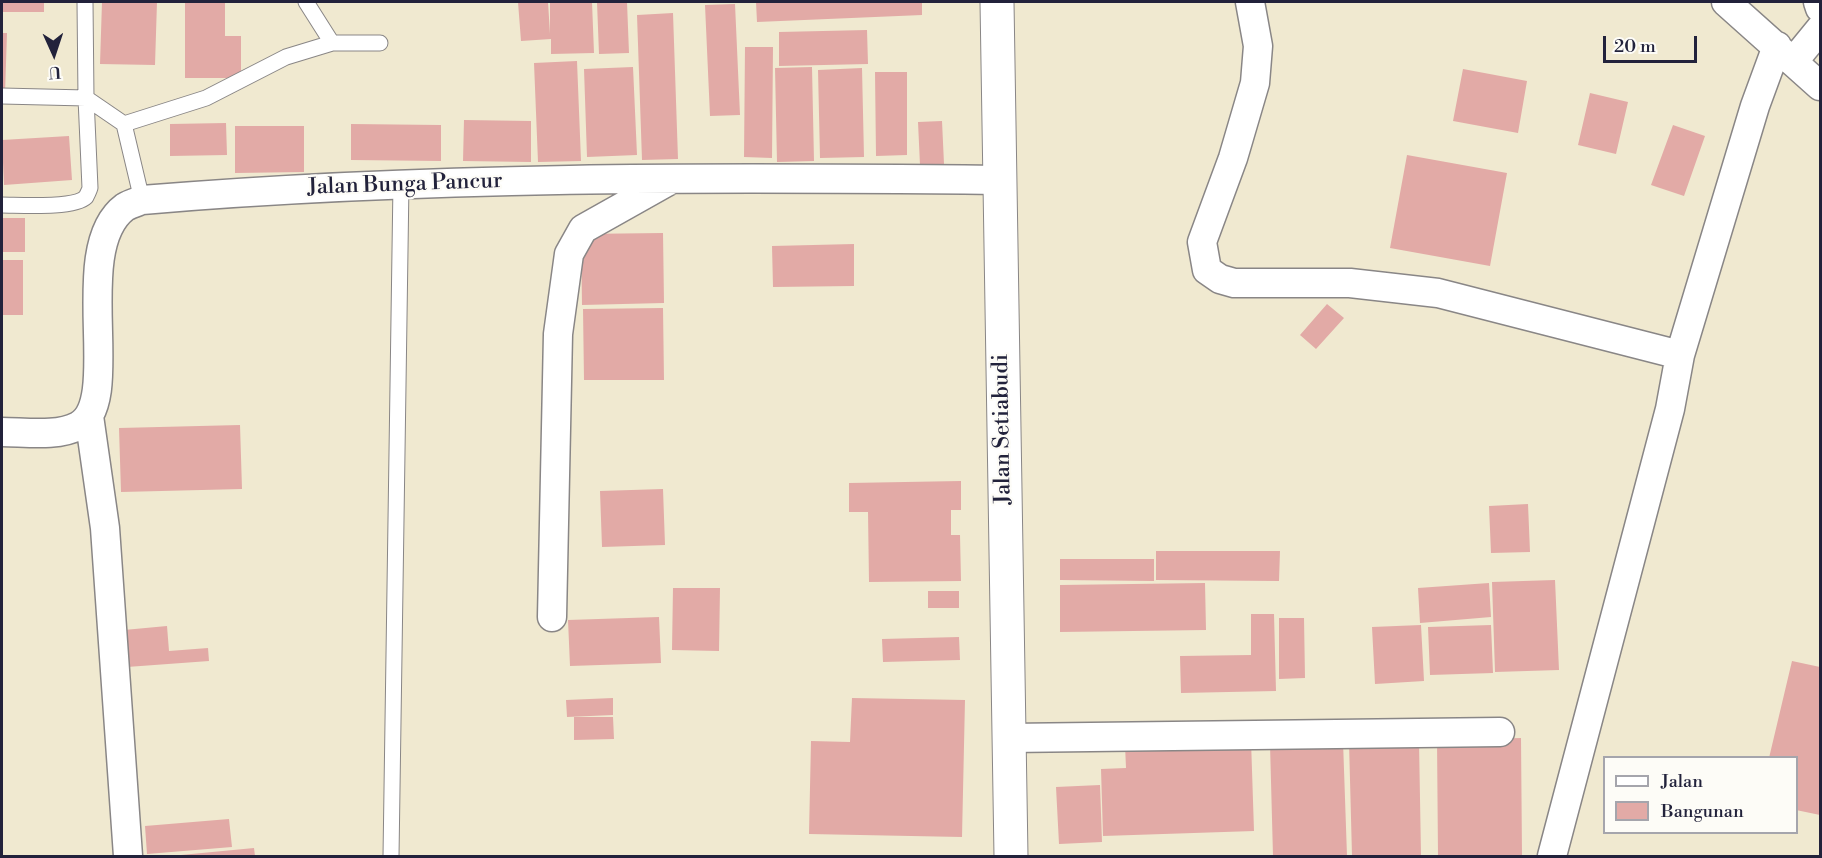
<!DOCTYPE html>
<html>
<head>
<meta charset="utf-8">
<style>
	body { margin:0 }
	#map { position:relative; width:1822px; height:858px; overflow:hidden; background:#f0e9d0; font-family:"Libre Bodoni",serif }
	canvas { display:block }
	.frame { position:absolute; inset:0; border:3px solid #22223b; pointer-events:none }
	.legend { position:absolute; left:1603px; top:756px; width:195px; height:78px; box-sizing:border-box; background:#fdfcf7; border:2px solid #a5a5ac; margin:0; padding:8px 10px; list-style:none; font-size:18px; color:#22223b }
	.legend li { display:flex; align-items:center; gap:12px; height:30px }
	.legend b { width:30px; border:2px solid #a5a5ac }
	.north { position:absolute; left:24px; top:24px; width:60px; height:60px; -webkit-text-stroke:4px #fdfcf7; paint-order:stroke; rotate:177deg; font-size:16px; font-weight:700; line-height:24px; text-align:center; color:#22223b }
	.north::after { content:''; display:block; margin:auto; width:21px; height:27px; background:#22223b; clip-path:polygon(50% 0,100% 100%,50% 72%,0 100%) }
	.scale { position:absolute; left:1603px; top:36px; width:94px; height:27px; box-sizing:border-box; border:3px solid #22223b; border-top:0; padding-left:8px; font-size:18px; line-height:21px; white-space:nowrap; color:#22223b; -webkit-text-stroke:4px #fdfcf7; paint-order:stroke }
</style>
</head>
<body>
<div id="map">
<canvas width="1822" height="858"></canvas>
<div class="frame"></div>
<ul class="legend">
<li><b style="height:8px;background:#fff"></b>Jalan</li>
<li><b style="height:16px;background:#e2aaa6"></b>Bangunan</li>
</ul>
<div class="north">U</div>
<div class="scale">20 m</div>
</div>
<script>
const context = document.querySelector('canvas').getContext('2d');
context.lineJoin = 'round';
function paint(path, color) { context.fillStyle = color; context.fill(path, 'evenodd'); }
function trace(path, color, width, dash) { context.strokeStyle = color; context.lineWidth = width; context.lineCap = dash ? 'butt' : 'round'; context.setLineDash(dash || []); context.stroke(path); }
function label(font, color, halo, rows, align = 'center') {
  context.font = font + ' "Libre Bodoni",serif'; context.lineWidth = 4.5; context.setLineDash([]); context.textBaseline = 'middle'; context.strokeStyle = halo; context.fillStyle = color; for (const [text, x, y, turn = 0] of rows) {
    context.save(); context.translate(x, y); context.rotate((+turn || 0) * Math.PI / 180); context.textAlign = isNaN(turn) ? turn : align; if (halo) context.strokeText(text, 0, 0); context.fillText(text, 0, 0); context.restore();
  }
}
paint(new Path2D(`
	M2,2H44V12H2Z
	M102,2H157L155,65L100,64Z
	M185,2H225V36H241V78H185Z
	M518,2H548L550,34V2H592L594,53L551,54V39L521,41Z
	M597,2H627L629,53L599,54Z
	M756,2H922V15L757,22Z
	M735,4L740,115L710,116L705,5Z
	M673,13L678,159L642,160L637,15Z
	M867,30L868,64L779,66V32Z
	M2,33H7L5,94H2Z
	M745,47H773L772,158L744,157Z
	M577,61L581,161L538,162L534,63Z
	M633,67L637,155L587,157L584,69Z
	M812,67L814,161L777,162L775,68Z
	M862,68L864,157L820,158L818,70Z
	M1463,69L1527,81L1518,133L1453,121Z
	M875,72H907V155L876,156Z
	M1590,93L1628,102L1616,154L1578,145Z
	M464,120L531,121V162L463,161Z
	M942,121L944,164L920,165L918,122Z
	M226,123L227,155L170,156V124Z
	M351,124L441,125V161L351,160Z
	M1673,125L1705,136L1684,196L1651,185Z
	M235,126H304V172L235,173Z
	M69,136L72,180L4,185L2,140Z
	M1407,155L1507,173L1490,266L1390,248Z
	M2,218H25V252H2Z
	M663,233L664,303L582,305L581,234Z
	M854,244V286L773,287L772,246Z
	M2,260H23V315H2Z
	M1327,304L1344,318L1316,349L1300,335Z
	M663,308L664,380H584L583,309Z
	M240,425L242,489L121,492L119,428Z
	M961,481V510H951V535H960L961,581L869,582L868,512H849V483Z
	M663,489L665,545L602,547L600,491Z
	M1528,504L1530,552L1491,553L1489,506Z
	M1156,551H1280L1279,581L1156,580Z
	M1060,559H1154V581L1060,580Z
	M1555,580L1559,670L1495,672L1492,582Z
	M1205,583L1206,630L1060,632V585Z
	M1489,583L1491,617L1420,623L1418,588Z
	M673,588H720L719,651L672,650Z
	M928,591H959V608H928Z
	M1251,614H1274L1276,691L1181,693L1180,656L1251,655Z
	M659,617L661,663L570,666L568,620Z
	M1279,618H1304L1305,678L1279,679Z
	M1421,625L1424,681L1375,684L1372,627Z
	M1491,625L1493,673L1430,675L1428,627Z
	M167,626L169,651L208,648L209,661L127,667L124,630Z
	M959,637L960,660L883,662L882,639Z
	M1792,661L1820,667V815L1796,810V758H1769Z
	M613,698V715L567,717L566,700Z
	M852,698L965,700L962,837L809,834L811,741L850,742Z
	M574,717H613L614,739L574,740Z
	M1521,738L1522,856H1438L1437,740Z
	M1251,740L1254,831L1103,836L1101,769L1126,768L1125,745Z
	M1343,741L1347,856H1273L1270,744Z
	M1419,741L1421,856H1352L1349,742Z
	M1100,785L1102,842L1059,844L1056,787Z
	M229,819L232,847L147,854L145,826Z
	M254,848L255,856H181V855Z`), '#e2aaa6');
const service = new Path2D(`
	M85,2L86,98L124,124L142,200
	M306,2L332,43
	M2,96L86,98L90,188C90,189 86,197 86,197C74,209 19,205 2,205
	M124,124L206,98L286,57L332,43H380
	M391,856L401,183`);
const minor = new Path2D(`
	M1250,2L1258,46L1255,83L1233,158L1202,242L1207,270L1220,279L1234,283H1350L1438,293L1680,355L1670,409L1552,856
	M1726,2L1820,86
	M1818,2L1820,8
	M1793,62L1820,29
	M1680,355L1755,106L1777,46
	M89,416L105,528L128,856
	M2,432C24,432 58,437 78,426C125,402 68,249 125,207C130,204 137,202 142,200C427,176 712,177 998,180
	M552,617L558,334L569,254L583,229L672,179
	M1009,738L1500,732`);
const primary = new Path2D(`
	M997,2L1011,856`);
trace(service, '#898686', 17);
trace(minor, '#898686', 31);
trace(primary, '#898686', 35);
trace(service, '#fff', 15);
trace(minor, '#fff', 28);
trace(primary, '#fff', 33);
label('22px', '#22223b', '#fdfcf7', [
	["Jalan Bunga Pancur",405,185,-2],
	["Jalan Setiabudi",1003,429,-91]
]);
</script>
</body>
</html>
